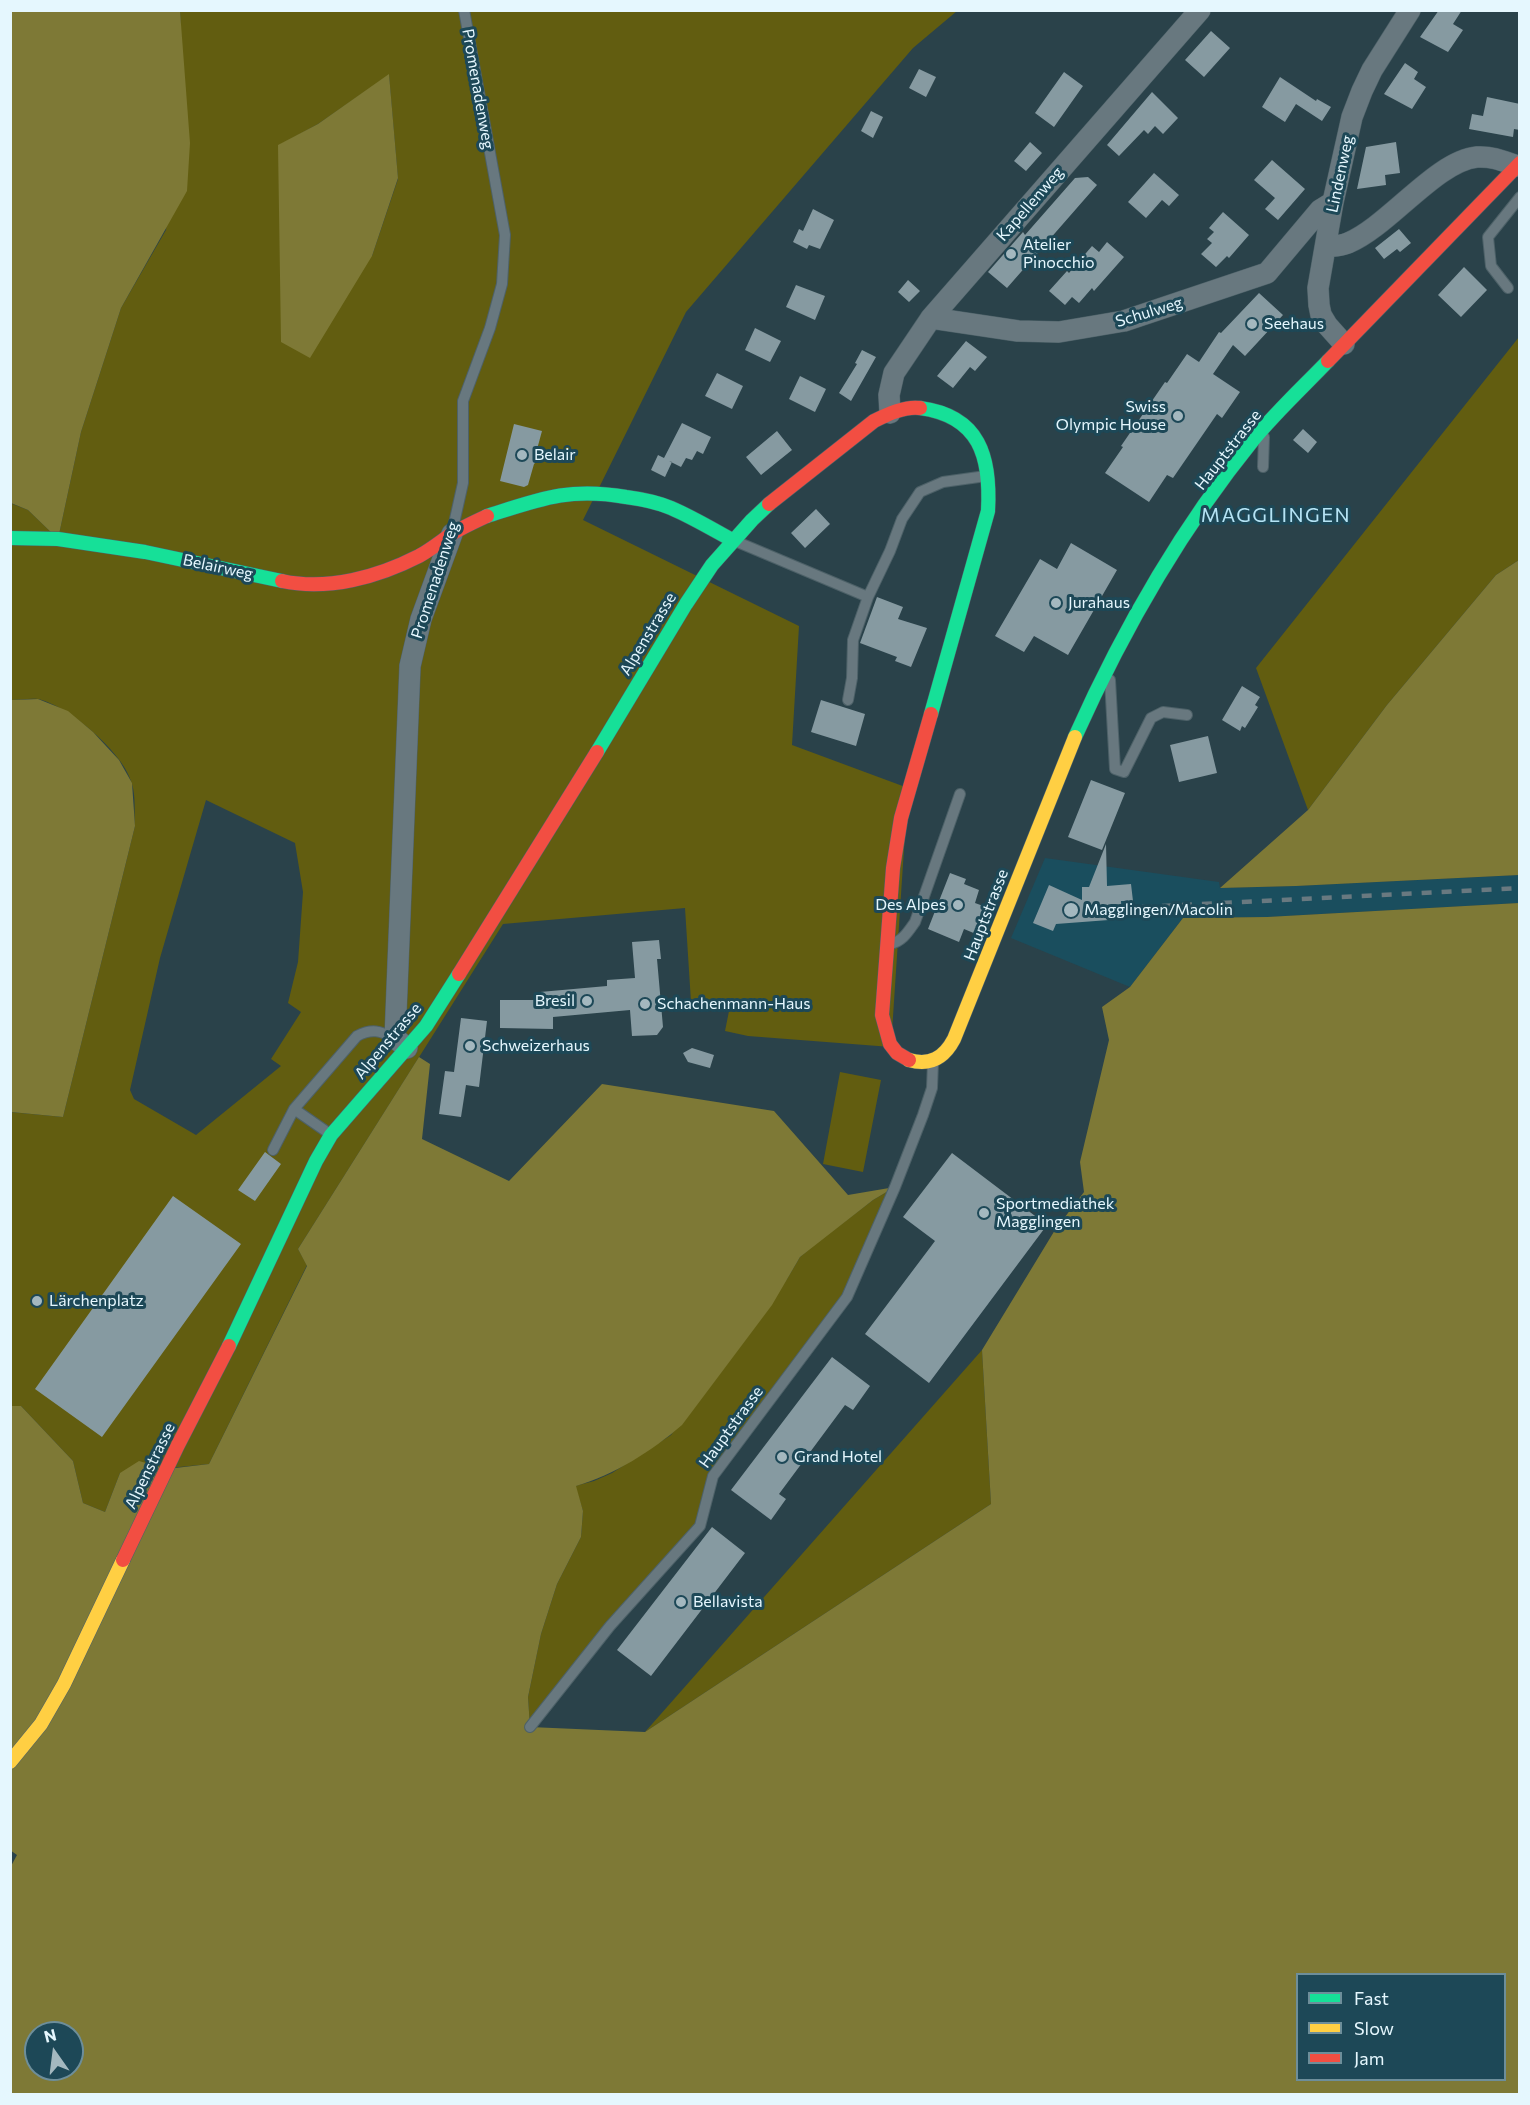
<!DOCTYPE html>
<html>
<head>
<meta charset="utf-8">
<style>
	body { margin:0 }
	#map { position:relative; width:1530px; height:2105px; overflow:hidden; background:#2a424a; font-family:Commissioner,sans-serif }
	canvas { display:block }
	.frame { position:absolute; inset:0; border:12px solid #e5f7fe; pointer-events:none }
	.legend { position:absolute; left:1296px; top:1973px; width:210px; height:108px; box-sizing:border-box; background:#1d4857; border:2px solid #6d8e9a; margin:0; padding:8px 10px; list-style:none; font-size:18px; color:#e5f7fe }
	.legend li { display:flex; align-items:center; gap:12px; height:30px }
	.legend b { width:30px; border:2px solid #6d8e9a }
	.north { position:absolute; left:24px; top:2021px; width:60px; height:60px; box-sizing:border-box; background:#1d4857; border:2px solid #6d8e9a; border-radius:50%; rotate:346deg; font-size:16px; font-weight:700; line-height:24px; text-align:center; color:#e5f7fe }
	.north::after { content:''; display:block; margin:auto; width:21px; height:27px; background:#a4b8bf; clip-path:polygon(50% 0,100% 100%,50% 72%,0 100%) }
</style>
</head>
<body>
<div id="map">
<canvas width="1530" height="2105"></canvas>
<div class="frame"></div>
<ul class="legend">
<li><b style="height:8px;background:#16e098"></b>Fast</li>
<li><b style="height:8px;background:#ffcf43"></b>Slow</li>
<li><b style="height:8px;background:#f24e42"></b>Jam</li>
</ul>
<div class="north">N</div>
</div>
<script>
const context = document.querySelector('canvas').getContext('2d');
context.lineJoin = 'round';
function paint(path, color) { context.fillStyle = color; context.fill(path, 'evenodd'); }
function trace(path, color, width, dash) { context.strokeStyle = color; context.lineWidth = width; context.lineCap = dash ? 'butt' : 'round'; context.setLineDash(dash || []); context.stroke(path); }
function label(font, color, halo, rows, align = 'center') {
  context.font = font + ' Commissioner,sans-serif'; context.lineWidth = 6; context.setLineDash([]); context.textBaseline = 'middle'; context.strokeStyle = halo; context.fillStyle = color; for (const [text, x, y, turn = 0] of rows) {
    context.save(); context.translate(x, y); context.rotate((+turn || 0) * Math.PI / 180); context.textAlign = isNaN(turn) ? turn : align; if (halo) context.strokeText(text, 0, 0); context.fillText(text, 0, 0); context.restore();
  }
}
paint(new Path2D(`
	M1045,858L1219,882L1220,888L1296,886L1519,875V903L1267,917L1183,918L1130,987L1011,938Z`), '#1a4e5e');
paint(new Path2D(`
	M180,11H957L913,48L686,312L583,520L799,626L792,745L908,788L891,1047L748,1036L725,1031L731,1001L691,1002L685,908L503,924L298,1249L307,1265L209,1464L120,1473L105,1512L83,1503L73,1461L21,1406H11L10,1112L63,1117L135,826C134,813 136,797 132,784C125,754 69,706 38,699C30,698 19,700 11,700L10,503L28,510L58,539L81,432L121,308L166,230L182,55ZM389,75L398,179L372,256L278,146L318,124ZM206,800L295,843L303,892L298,962L288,1003L301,1012L271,1059L281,1066L196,1135L134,1099L130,1090L160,958Z
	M1519,337V560L1496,575L1387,705L1308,810L1256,668Z
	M840,1072L881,1080L863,1172L823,1164Z
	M895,1187L857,1277L713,1476L700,1526L530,1727L528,1697L541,1634L557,1584L581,1537L583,1511L575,1486L594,1481L612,1473L671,1435L787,1279L800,1257L814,1245L873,1200Z
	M982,1350L991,1504L645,1732Z`), '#625d10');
paint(new Path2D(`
	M10,11H180L190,143L187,191L121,308L81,432L58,539L28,510L11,503Z
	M389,74L398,178L372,256L310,358L281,342L278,145L318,124Z
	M1519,560V875L1296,886L1220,888L1308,810L1387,705L1496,575Z
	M38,699L68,711L93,732L119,760L132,783L135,826L63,1117L11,1112V700Z
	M1519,903V2094H11L10,1868L17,1855L10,1850L11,1406H21L73,1461L83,1503L105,1512L120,1473L139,1461L167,1469L209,1464L307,1266L298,1249L419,1057L430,1064L422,1139L509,1181L602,1084L774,1111L848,1195L895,1187L873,1200L800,1257L772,1305L682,1425C652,1451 614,1475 576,1486L583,1511L581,1537L557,1584L541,1634L528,1697L530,1727L645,1732L991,1504L982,1350L1055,1230L1084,1192L1080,1162L1109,1040L1102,1007L1130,987L1183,918L1267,917ZM1298,1974H1504V2080H1298ZM36,2033H72V2069H36Z`), '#7e7936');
paint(new Path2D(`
	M1439,10H1462L1453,24L1463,30L1448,52L1420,37Z
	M1211,31L1230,48L1204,77L1185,60Z
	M1405,63L1418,72L1414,79L1426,87L1412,109L1384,94Z
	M919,69L936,77L926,97L909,88Z
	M1064,72L1083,86L1054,127L1035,113Z
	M1280,77L1316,101L1317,99L1331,107L1322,121L1296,104L1285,122L1262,107Z
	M1152,92L1178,118L1163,134L1155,126L1148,134L1144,130L1119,156L1107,145Z
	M1487,97L1520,104V130L1514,129L1513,137L1469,129L1472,114L1483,116Z
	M871,111L883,117L873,138L861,131Z
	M1030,142L1042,153L1026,171L1014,161Z
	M1396,142L1400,173L1385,175L1386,185L1357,189L1366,147Z
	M1272,160L1305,189L1278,220L1265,209L1275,198L1254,180Z
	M1154,173L1179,195L1169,206L1162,200L1146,218L1128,202Z
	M1088,177L1097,185L1007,288L988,272L1023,232L1025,235L1075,178Z
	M813,209L834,220L820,249L809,245L807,249L793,242L799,229L803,231Z
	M1223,212L1249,235L1229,258L1227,256L1216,267L1201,254L1212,243L1207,239L1214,232L1209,228Z
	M1399,229L1411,243L1400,252L1397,249L1384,259L1375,248Z
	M1107,242L1124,257L1094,291L1092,288L1079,303L1072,297L1065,305L1049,291L1067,271L1069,273L1092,246L1099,252Z
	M1464,267L1487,290L1461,317L1438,295Z
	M908,280L920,291L909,302L898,292Z
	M796,285L825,296L815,320L786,307Z
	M1259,293L1283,315L1245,356L1233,345L1213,374L1240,392L1222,418L1217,414L1173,478L1167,475L1149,502L1105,473L1123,447L1121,446L1165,382L1167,383L1187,354L1199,362L1219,332L1221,333Z
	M755,328L781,341L770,362L745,350Z
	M966,341L987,357L975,371L970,367L953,388L937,376Z
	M862,350L876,357L851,401L839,393L857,364L855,363Z
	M717,373L743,386L732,409L705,396Z
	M800,376L826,389L815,412L789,399Z
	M682,423L711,437L703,454L697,451L692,460L686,458L681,467L669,461L672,462L665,477L651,470L658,455L664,458Z
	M514,424L542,431L536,453V462L534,464L528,485L524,487L500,481Z
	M1303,429L1317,442L1308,453L1293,440Z
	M777,431L792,450L761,475L746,457Z
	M816,509L830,524L805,548L791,533Z
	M1071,543L1117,570L1068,655L1034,636L1024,652L995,636L1040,559L1057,569Z
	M877,597L903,607L898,619L927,628L911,667L895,661L897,657L860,643Z
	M1242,686L1260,697L1255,705L1258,707L1245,728L1242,726L1240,731L1222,720Z
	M821,700L865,714L856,746L811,732Z
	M1208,736L1217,773L1179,782L1170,745Z
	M1091,780L1125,793L1102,850L1068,837Z
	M1106,844L1107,886L1131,884L1133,901H1121L1122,919L1056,924L1053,931L1033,923L1049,885L1082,900V887H1089Z
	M950,873L966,879L964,884L979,890L975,903L986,907L976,934L964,929L959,942L928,929Z
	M659,940L661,959H657L663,1027L657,1035L632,1036L630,1010L553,1017V1029L500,1028V1000H540V992L607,986V980L635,978L632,942Z
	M461,1018L487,1021L479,1087L466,1085L461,1117L439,1114L445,1071L454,1072Z
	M692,1048L714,1055L710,1068L688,1062L683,1053Z
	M265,1152L281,1164L255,1201L238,1190Z
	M952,1153L1047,1225L929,1383L865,1334L935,1241L903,1217Z
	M173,1196L241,1244L102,1437L35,1389Z
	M832,1357L870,1386L853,1410L845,1405L779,1494L786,1499L771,1520L731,1490Z
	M712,1527L745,1553L651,1676L617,1650Z`), '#869aa1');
const lane = new Path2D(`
	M1508,288L1491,266L1488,237L1520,197
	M1263,467L1264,437
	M453,528L463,483V401L490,328L502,284L505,235L464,10
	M735,541L868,597L853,640L852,678L848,700
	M868,597L890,551L902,519L920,492L943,482L986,476
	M1110,680L1115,769L1124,772L1151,718L1163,712L1187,715
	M890,944C902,942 908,932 915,922L960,794
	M330,1134L294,1109L357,1036C372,1028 380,1031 395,1038
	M273,1150L294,1109
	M530,1727L610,1626L700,1526L713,1476L847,1297L895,1187L923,1115L932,1088L933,1062`);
const street = new Path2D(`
	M1326,247C1333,246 1341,246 1348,243C1389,226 1436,161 1477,157C1492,156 1503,161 1517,166
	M931,318L1018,331L1059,332L1124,321L1267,273L1320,210L1333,202
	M1344,344L1327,325L1321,315L1319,305L1318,288L1333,202L1352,117L1362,91L1372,70L1410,10
	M890,413L889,395L894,373L931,318L1200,10
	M407,1048L395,1038L410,666L421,619L452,534`);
const fast = new Path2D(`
	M920,408C980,416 991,457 988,511L931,714
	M487,516C540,499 569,487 626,497C641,499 657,502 671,508C692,517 712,529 732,540
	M10,538L58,539L145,552L282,581
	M1075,737C1122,632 1180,530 1253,440C1276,412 1303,387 1328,361
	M597,752L686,604L712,565L752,520L769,504
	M229,1346L316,1161L331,1135L426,1026L459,974`);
const slow = new Path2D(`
	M909,1060C930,1066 944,1058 954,1039L1075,737
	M10,1762L41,1724L64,1684L123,1560`);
const jam = new Path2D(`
	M1328,361L1520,163
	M769,504L874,421C888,414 905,406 920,408
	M282,581C328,591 378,577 419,556C430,550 440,542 450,535C461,528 474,522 487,516
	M459,974L597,752
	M909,1060L897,1053L890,1044L882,1015L893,868L901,818L931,714
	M123,1560L178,1445L229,1346`);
trace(lane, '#4d6168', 12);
trace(street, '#4d6168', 22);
trace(fast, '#4d6168', 15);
trace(slow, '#4d6168', 15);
trace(jam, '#4d6168', 15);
trace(lane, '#68787f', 10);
trace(street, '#68787f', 21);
trace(fast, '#16e098', 14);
trace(slow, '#ffcf43', 14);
trace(jam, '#f24e42', 14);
trace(new Path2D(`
	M1122,908L1520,888`), '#697980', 4.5, [10, 10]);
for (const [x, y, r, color] of [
	[1011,254,6,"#a4b8bf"],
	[1252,324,6,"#a4b8bf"],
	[1178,416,6,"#a4b8bf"],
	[522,455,6,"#a4b8bf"],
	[1056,603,6,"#a4b8bf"],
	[958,905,6,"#a4b8bf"],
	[1071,910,8,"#a4b8bf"],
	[587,1001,6,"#a4b8bf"],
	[645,1004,6,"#a4b8bf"],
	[470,1046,6,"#a4b8bf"],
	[984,1213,6,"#a4b8bf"],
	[37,1301,6,"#a4b8bf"],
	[782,1457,6,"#a4b8bf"],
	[681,1602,6,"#a4b8bf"]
]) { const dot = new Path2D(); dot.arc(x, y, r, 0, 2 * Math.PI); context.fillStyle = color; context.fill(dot); trace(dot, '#1d4857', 2); }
label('16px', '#e5f7fe', '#1d4857', [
	["Promenadenweg",478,89,80],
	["Lindenweg",1340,174,-78],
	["Kapellenweg",1030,204,-49],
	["Schulweg",1149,312,-17],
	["Hauptstrasse",1228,450,-52],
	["Belairweg",218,567,12],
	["Promenadenweg",435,580,-72],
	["Alpenstrasse",648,634,-59],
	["Hauptstrasse",986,915,-69],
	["Alpenstrasse",388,1041,-50],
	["Hauptstrasse",731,1427,-54],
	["Alpenstrasse",150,1466,-64]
]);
label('16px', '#e5f7fe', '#1d4857', [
	["Atelier",1023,245],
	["Pinocchio",1023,263],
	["Seehaus",1264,324],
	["Swiss",1166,407,"right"],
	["Olympic House",1166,425,"right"],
	["Belair",534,455],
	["Jurahaus",1068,603],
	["Des Alpes",946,905,"right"],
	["Magglingen/Macolin",1084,910],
	["Bresil",575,1001,"right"],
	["Schachenmann-Haus",657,1004],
	["Schweizerhaus",482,1046],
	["Sportmediathek",996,1204],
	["Magglingen",996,1222],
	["Lärchenplatz",49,1301],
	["Grand Hotel",794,1457],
	["Bellavista",693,1602]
], 'left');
context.letterSpacing = '1.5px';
label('20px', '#b5e3f4', '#1d4857', [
	["MAGGLINGEN",1276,515]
]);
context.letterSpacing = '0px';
</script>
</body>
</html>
